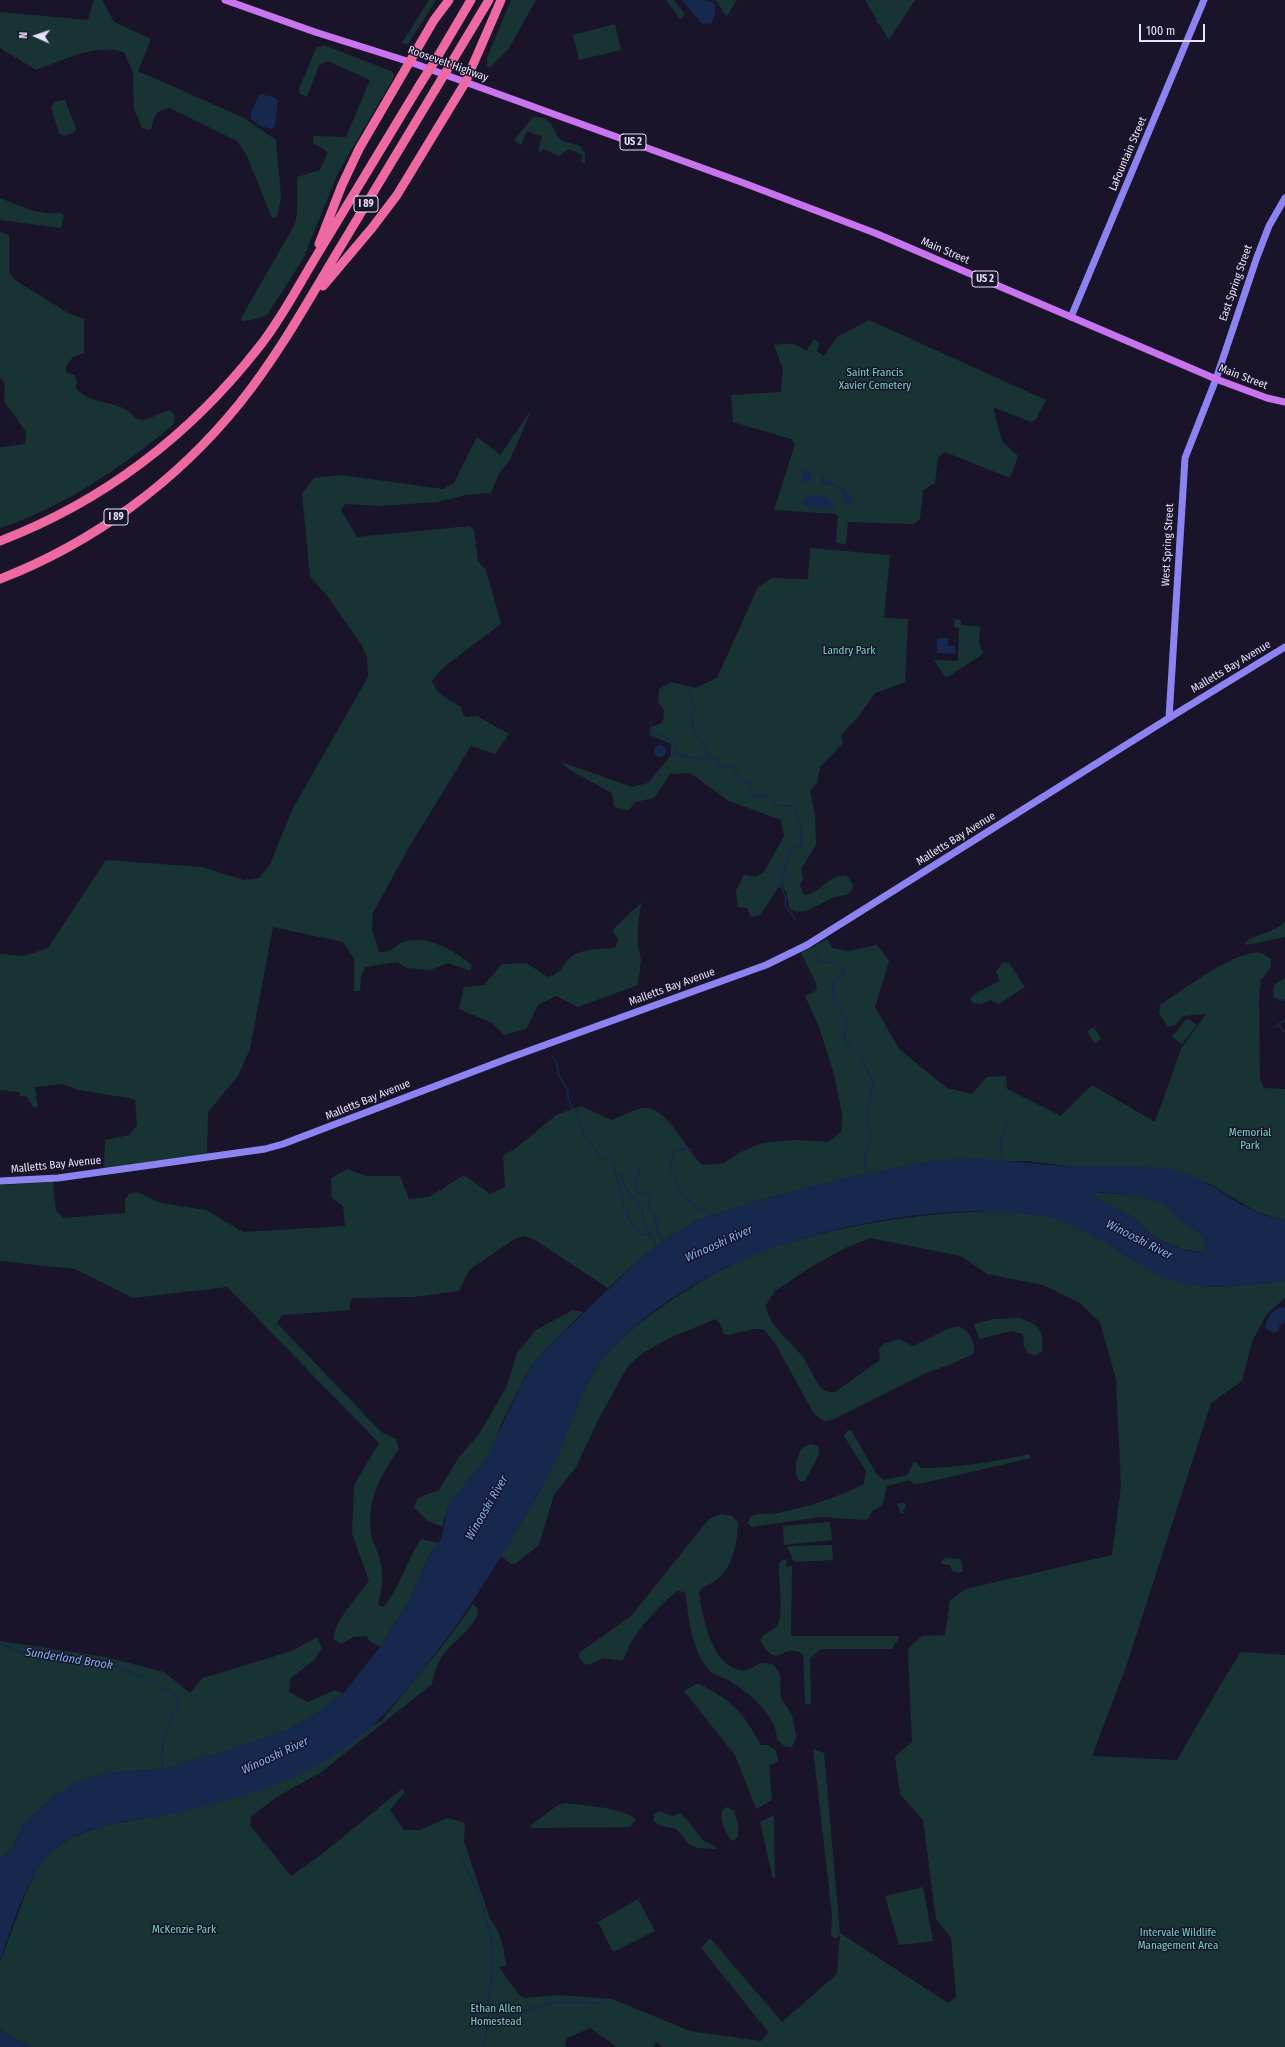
<!DOCTYPE html>
<html>
<head>
<meta charset="utf-8">
<style>
	body { margin:0 }
	#map { position:relative; width:1285px; height:2047px; overflow:hidden; background:#1a142a; font-family:"Fira Sans Condensed",sans-serif }
	canvas { display:block }
	.north { position:absolute; left:16px; top:16px; width:40px; height:40px; -webkit-text-stroke:3px #1a142a; paint-order:stroke; rotate:273deg; font-size:11px; font-weight:700; line-height:16px; text-align:center; color:#e6e1fc }
	.north::after { content:''; display:block; margin:auto; width:14px; height:18px; background:#e6e1fc; clip-path:polygon(50% 0,100% 100%,50% 72%,0 100%) }
	.scale { position:absolute; left:1139px; top:24px; width:66px; height:18px; box-sizing:border-box; border:2px solid #e6e1fc; border-top:0; padding-left:5px; font-size:12px; line-height:14px; white-space:nowrap; color:#e6e1fc; -webkit-text-stroke:3px #1a142a; paint-order:stroke }
</style>
</head>
<body>
<div id="map">
<canvas width="1285" height="2047"></canvas>
<div class="north">N</div>
<div class="scale">100 m</div>
</div>
<script>
const context = document.querySelector('canvas').getContext('2d');
context.lineJoin = 'round';
function paint(path, color) { context.fillStyle = color; context.fill(path, 'evenodd'); }
function trace(path, color, width, dash) { context.strokeStyle = color; context.lineWidth = width; context.lineCap = dash ? 'butt' : 'round'; context.setLineDash(dash || []); context.stroke(path); }
function label(font, color, halo, rows, align = 'center') {
  context.font = font + ' "Fira Sans Condensed",sans-serif'; context.lineWidth = 3; context.setLineDash([]); context.textBaseline = 'middle'; context.strokeStyle = halo; context.fillStyle = color; for (const [text, x, y, turn = 0] of rows) {
    context.save(); context.translate(x, y); context.rotate((+turn || 0) * Math.PI / 180); context.textAlign = isNaN(turn) ? turn : align; if (halo) context.strokeText(text, 0, 0); context.fillText(text, 0, 0); context.restore();
  }
}
paint(new Path2D(`
	M94,0H102L114,22L151,39L138,71L244,118L276,140L281,197L277,217L272,218L246,154L237,141L170,108C154,111 155,115 151,130L142,128L134,109L133,73L124,52C95,43 64,60 36,70L0,48V12L88,20Z
	M429,0H436L408,44L402,43Z
	M511,0H536L509,48L490,68L487,66V58Z
	M666,0H674L684,13V16L680,19Z
	M715,0H737L727,16C720,11 721,4 715,0Z
	M865,0H915L889,40L879,24L876,22L877,20Z
	M615,24L621,50L579,60L573,35Z
	M324,45L393,72L394,77L338,173L303,259L267,315L252,320L242,321L241,318L295,224L297,213V177L320,170L328,152L313,143V136L346,137L370,80L328,61L319,65L307,97L300,94L299,89L316,48Z
	M65,100L76,128L75,132L64,136L59,133L51,108L54,102Z
	M533,117C557,116 551,135 563,141C569,144 576,143 581,147L585,154V163L581,162L583,155L569,149L559,156L543,149L542,152L538,151L542,137L527,131L521,145L514,140Z
	M0,198C15,204 45,218 60,212L64,215L61,228L0,220Z
	M0,232L9,235V272L15,280L68,313L84,319V353L73,357L66,366V372L75,375L77,381L76,388C88,403 109,401 125,409C129,411 133,417 137,419C149,423 159,411 170,410L175,416L174,424C124,466 62,508 0,528V447L25,444L26,432L4,401L5,383L0,378Z
	M869,320L1046,400L1036,419L1031,422L993,407L1002,441L1018,456L1010,478L945,452L938,457L935,483L923,490L920,519L914,524L848,522L846,544L836,543L838,517L836,514L774,510L795,444L791,439L733,422L731,395L781,392L783,369L774,345C788,343 795,342 806,351L814,339L820,343L817,351L824,356L837,337Z
	M532,409L510,460L499,473L491,493L466,495L437,502L380,506L345,504L341,510L357,537L470,526L474,530L478,561L486,570L501,624L444,667L432,681C437,695 449,700 461,707L463,715L467,717L477,716L509,734L495,754L471,746L408,849L373,913L372,929L379,952C396,953 394,944 407,941C431,936 454,951 472,965L470,971L448,963L430,970L407,968L397,962L365,967L361,976L360,991H354V959L343,942L273,927L250,1049L238,1076L208,1112L207,1154L104,1170L105,1140L129,1135L137,1125L135,1099L78,1090L63,1084L35,1087L38,1106L34,1108L27,1097L20,1096L19,1092L0,1090V954L24,956L48,948L106,860L202,867L244,880L259,878L270,864L293,808L368,677L367,657L361,644L328,597L310,576L302,494L314,478L341,475L443,489L454,483L477,437L500,455Z
	M810,548L890,555L884,618L908,619L905,682L875,693L859,716L841,735L843,743L820,767L817,783L810,791L815,815L816,845L801,869L803,879L800,885L804,895C821,894 830,872 847,876L853,885L852,890L846,895L834,897L807,911L797,912L790,909L786,892L783,887L778,888L760,915L751,917L747,908L738,907L736,891L744,875L756,877L764,872L784,836L781,820L729,801L690,773L670,774L654,798L635,802L629,810L614,807L612,793L570,770L561,762L632,787L648,783L671,755V744L650,735V728L663,722L664,710L658,702L659,689L671,682L695,688L717,678L758,587L772,578L808,579Z
	M955,619L961,620V625L980,627L979,643L983,654L946,678L934,660L958,661L959,628L954,627Z
	M641,903L638,926V946L641,960L638,985L578,1007L556,996L538,1005L526,1029L504,1035L492,1023L459,1009L464,987L484,985L502,964L526,963L548,977C565,972 562,962 574,955C587,948 601,949 615,948L618,940L613,931L617,925Z
	M1285,922V937L1246,945L1245,942C1258,933 1273,933 1285,922Z
	M827,939L832,948L847,951L877,945L889,961L875,1007L899,1049L947,1088L972,1094L987,1077L1006,1076L1007,1089L1061,1116L1092,1085L1155,1122L1181,1049L1206,1014L1184,1016L1175,1025L1168,1027L1159,1013L1160,1005C1180,992 1238,948 1261,953C1264,954 1268,957 1271,959V967L1261,980L1259,997L1260,1079L1264,1088L1285,1089V1219L1276,1218L1257,1212L1208,1183L1027,1161H933L850,1177L767,1198L698,1220L669,1237L639,1260L608,1288L535,1240L524,1236L516,1238L469,1270L459,1291L413,1297L351,1298L350,1310L282,1315L277,1323L381,1432L396,1439L399,1449C381,1474 366,1501 371,1534C372,1540 376,1548 378,1554C385,1574 383,1585 378,1605L383,1607C399,1590 407,1560 421,1539L438,1543L431,1552L409,1601L380,1647L371,1642L366,1636L354,1637L341,1644L334,1640C332,1624 359,1594 369,1581L352,1533L354,1485L379,1443L227,1287L133,1298L75,1269L0,1261V1185L53,1182L56,1211L63,1218L125,1213V1199L129,1194L137,1192L161,1203L206,1210L243,1232L345,1226L343,1206L332,1198L331,1178L347,1169L366,1176H400L409,1199L429,1197L464,1175L490,1194L505,1187L503,1156L519,1146L556,1115L581,1106L611,1120C621,1117 633,1109 643,1108C666,1105 687,1151 702,1165L724,1163L743,1151L762,1143L795,1140L828,1142L841,1132L842,1114L834,1074L819,1027L805,996L817,990L816,983L801,953Z
	M1003,962L1009,963L1025,987L999,1004L991,1000L981,1004L972,1003L970,998C981,989 988,987 1000,981L996,972Z
	M1285,978V999H1278L1273,997L1274,985Z
	M1187,1018L1197,1025L1182,1044L1172,1037Z
	M1094,1027L1101,1039L1094,1043L1087,1031Z
	M1091,1192C1114,1194 1143,1193 1164,1204C1171,1208 1175,1217 1182,1221C1197,1232 1207,1232 1205,1252C1182,1251 1163,1244 1145,1229C1140,1225 1136,1220 1131,1216C1118,1207 1102,1205 1091,1192Z
	M994,1211C1021,1213 1050,1213 1075,1225C1113,1244 1151,1278 1194,1285C1223,1290 1256,1283 1285,1281V1298L1266,1315L1252,1342L1242,1381L1211,1403L1126,1667L1092,1756L1177,1760L1225,1677L1241,1652L1285,1655V2047H663L656,2042L653,2047H617L590,2028L567,2038L565,2044L567,2047H31L12,2038L0,2029V1962L26,1893L37,1869L50,1852L70,1838L102,1826L175,1813L229,1799L381,1721L444,1644L473,1604L478,1609C479,1625 452,1642 443,1655C437,1664 434,1674 432,1684L320,1773L280,1795L251,1816L250,1825L291,1876L322,1854L403,1788L404,1793L390,1810L404,1830H420L447,1818L465,1823L464,1841L490,1919C501,1932 504,1949 506,1966L499,1967L520,1996L525,1998L556,1995L612,1999L690,2031L761,2041L769,2033L701,1948L710,1938L782,2022L837,1974L840,1935L835,1939L831,1935L832,1914L813,1749L824,1753L840,1933L948,2003L956,1997L951,1938L936,1919L923,1820L900,1794L895,1756L912,1742L908,1649L922,1636L945,1635L950,1600L966,1589L1112,1555L1121,1486L1116,1379L1100,1322L1080,1303L1043,1285L987,1274L961,1256L870,1238L845,1248L811,1267L775,1291L766,1305C769,1328 791,1340 804,1359C810,1368 814,1379 821,1388C825,1392 830,1392 835,1392L880,1360L879,1349L884,1344L899,1339L913,1346L947,1329L959,1326C969,1332 977,1342 973,1354L949,1365L926,1373L832,1420L824,1421L814,1414L775,1343L763,1329H755L727,1335L724,1334L719,1322L715,1319L672,1337L644,1352L628,1366L599,1418L576,1467L554,1495L539,1545L515,1564H511L501,1556C519,1525 539,1495 554,1462C571,1428 579,1389 603,1359C619,1339 639,1323 659,1309C692,1285 736,1259 775,1247C846,1224 920,1213 994,1211Z
	M573,1310L583,1312L541,1354L529,1369L502,1422L493,1448L486,1460L448,1508L442,1527L428,1521L414,1508L418,1498L439,1490L459,1457L479,1434L507,1386L517,1353L536,1330Z
	M1020,1318C1040,1326 1044,1329 1042,1351L1037,1355L1029,1354L1024,1346L1023,1334L1011,1331L979,1339L974,1324L994,1319Z
	M851,1430L876,1473L883,1480L908,1475L913,1462H916L921,1468C958,1468 993,1462 1029,1454L1031,1458L924,1483L914,1484L909,1480L887,1486C883,1497 887,1506 873,1510L868,1519L864,1520L821,1517L751,1527L748,1523L750,1517C758,1512 768,1515 777,1513C807,1507 837,1498 864,1484L866,1471L844,1436L847,1431Z
	M810,1444L818,1446L819,1454L805,1481H799C793,1468 796,1462 801,1449Z
	M902,1503L905,1504L906,1507L903,1510L904,1513L901,1514L897,1504Z
	M721,1514L732,1516L738,1522C738,1539 733,1566 719,1578C712,1585 705,1583 699,1592C702,1616 712,1666 740,1670C750,1672 755,1664 763,1663C766,1663 770,1664 773,1664L780,1674L781,1698L792,1715L796,1737L792,1747L784,1746L777,1739C777,1715 747,1691 728,1680C722,1677 713,1675 709,1670C691,1650 689,1617 685,1592L678,1591C659,1604 643,1624 630,1644C627,1650 626,1656 622,1661L603,1658L589,1665L584,1663L579,1657V1653L631,1616L709,1519Z
	M830,1522L832,1540L784,1545L783,1526Z
	M832,1545L833,1560L796,1562L793,1560L787,1547L792,1546Z
	M948,1558L961,1559L963,1571L958,1573L952,1571L950,1565L941,1564L943,1559Z
	M785,1559L787,1561L785,1567L792,1566L791,1636H899L898,1640L891,1649H821L810,1658L811,1702L809,1705L805,1703L803,1654C781,1640 779,1674 760,1640C764,1632 775,1631 778,1624C784,1608 778,1581 779,1564L781,1561Z
	M317,1637L322,1648L314,1660L290,1679L289,1692L308,1702L335,1690L343,1694L316,1714L287,1730L227,1751L163,1769L107,1773L55,1795L24,1824L12,1848L6,1855L0,1857V1641L106,1657L164,1672L190,1693L203,1678L292,1651Z
	M698,1683C733,1702 741,1709 761,1745H767L776,1750L778,1761L769,1766L772,1800L756,1809L735,1755L684,1691Z
	M565,1803C580,1805 628,1808 636,1820L630,1827L533,1828L530,1826L558,1805Z
	M727,1807L734,1811L738,1824V1837L732,1841C725,1832 720,1822 722,1810Z
	M659,1811L672,1816L680,1813C689,1821 695,1831 703,1840C707,1843 712,1844 717,1848L715,1849L698,1848L690,1845L676,1829L659,1825L654,1821V1814Z
	M774,1815L775,1877L773,1879L760,1822Z
	M923,1887L933,1941L899,1945L885,1896Z
	M638,1899L655,1931L613,1952L598,1922Z`), '#183334');
paint(new Path2D(`
	M682,0H705L715,4V15L711,24L701,23Z
	M260,94L273,97L278,101L275,126L271,129L258,125L251,119V113Z
	M803,470H808L811,472V483L801,481Z
	M821,475H823L824,479C837,484 848,489 854,502L852,505L845,502L843,492L839,487L821,483Z
	M811,495L825,496L834,505L833,509L806,507L802,505L804,499Z
	M937,638H948V646H955V654L937,653Z
	M654 751a6 6 0 1 1 12 0a6 6 0 1 1-12 0Z
	M972,1158C1002,1160 1033,1164 1063,1166C1102,1168 1146,1162 1184,1173C1219,1184 1248,1218 1285,1219V1281C1246,1284 1200,1294 1162,1276C1125,1258 1093,1230 1053,1218C1042,1215 1031,1214 1020,1213C943,1206 850,1222 776,1247C718,1265 642,1311 604,1358C579,1388 571,1428 554,1463C543,1487 527,1511 514,1535C484,1585 453,1633 416,1678C389,1711 362,1740 325,1761C279,1787 228,1801 177,1813C136,1822 85,1821 52,1851C30,1870 9,1933 0,1962V1857L6,1855L12,1848L24,1824L55,1795L79,1781L107,1773L163,1769L227,1751L287,1730L316,1714L343,1694L380,1647L409,1601L431,1552L441,1539L448,1508L456,1494L486,1459L529,1369L541,1354L639,1260L669,1237L698,1220L767,1198L850,1177L933,1161ZM1092,1193C1109,1191 1148,1196 1164,1204C1171,1208 1175,1217 1181,1221C1197,1232 1207,1232 1205,1252C1183,1252 1162,1244 1145,1229C1140,1226 1137,1220 1132,1217C1119,1207 1103,1205 1092,1193Z
	M1283,1307L1285,1308V1322L1280,1325L1277,1332C1272,1334 1269,1331 1265,1327C1267,1318 1272,1308 1283,1307Z
	M0,2029L12,2038L31,2047H0Z`), '#16284d');
trace(new Path2D(`
	M686,688L690,692L695,708L692,714L694,733L704,743L709,758
	M650,723L655,734H659L675,743L677,751L682,755H687L689,757C696,759 706,760 713,757L717,759L719,765L733,768L742,781L750,782L753,786L750,789L751,794L756,798L763,796L769,797L777,806H793C799,813 798,825 802,833L800,837L801,844L790,851L787,863L784,866L785,868L782,889L786,898L785,905L795,919
	M673,754L688,757
	M773,866L783,875
	M817,954L819,961C828,962 837,963 844,971L843,975C829,984 832,988 836,1003L840,1004L844,1017L848,1020V1025C842,1031 845,1041 850,1047C853,1049 856,1049 858,1051C860,1054 871,1078 872,1081C874,1093 868,1105 867,1117C867,1124 872,1130 871,1138C868,1150 858,1163 870,1175
	M1279,1000H1285
	M1278,1024L1284,1032
	M1273,1028L1285,1020
	M552,1056L556,1061L559,1076L568,1090V1099L572,1107L576,1110L584,1135L589,1139L590,1143L601,1157L610,1159L614,1164L616,1177L622,1191L623,1204L628,1212L627,1216L640,1234C650,1234 655,1238 657,1248
	M692,1150L684,1148L674,1152L670,1169C672,1173 682,1191 683,1196C690,1201 704,1214 712,1214L713,1217
	M1002,1161L1000,1142L1005,1127L1011,1119
	M641,1165L636,1183L638,1193H644L652,1198L649,1202V1210L653,1212L657,1223L656,1229L664,1242
	M615,1171L622,1176C624,1193 635,1195 642,1209C644,1214 642,1219 644,1224C646,1228 649,1232 652,1237
	M0,1644L25,1654L81,1659L104,1666L117,1667L145,1677L152,1683L174,1693L178,1698V1704L166,1732L162,1751V1770
	M461,1857L480,1898L491,1938L492,1970L488,2007L489,2023L483,2047
	M489,2023L541,2005L559,2002L600,2003`), '#16284d', 1.5);
trace(new Path2D(`
	M1071,317L1204,0
	M1169,718L1185,458L1216,379L1257,257L1269,226L1285,198
	M0,1181L58,1178L265,1149L283,1144L509,1058L766,965L807,945L1169,718L1285,647`), '#8c83f1', 7);
trace(new Path2D(`
	M225,0L315,32L410,62L741,182L875,233L1216,379L1267,398L1285,402`), '#c974ef', 7);
trace(new Path2D(`
	M438,56L471,0
	M453,60L489,0
	M319,244L342,185L359,149L434,20L449,0
	M323,286L372,228L397,195L465,83L501,0
	M0,541C104,501 191,434 259,347C282,318 298,286 317,255C351,199 385,143 419,86
	M0,579C93,543 176,482 239,404C277,357 307,303 338,251C370,197 403,144 435,90`), '#ee69a1', 9);
trace(new Path2D(`
	M419,86L438,56
	M435,90L453,60`), '#ee69a1', 9);
for (const [x, y, w] of [
	[633,142,26],
	[366,204,24],
	[985,279,26],
	[116,517,24]
]) { const box = new Path2D(); box.roundRect(x - w / 2, y - 8, w, 16, 3); context.fillStyle = '#1a142a'; context.fill(box); trace(box, '#e6e1fc', 1); }
label('bold 10px', '#e6e1fc', null, [
	["US 2",633,142],
	["I 89",366,204],
	["US 2",985,279],
	["I 89",116,517]
]);
label('11px', '#e6e1fc', '#1a142a', [
	["Roosevelt Highway",448,64,20],
	["LaFountain Street",1128,154,-67],
	["Main Street",945,251,23],
	["East Spring Street",1236,283,-71],
	["Main Street",1243,377,21],
	["West Spring Street",1168,545,-87],
	["Malletts Bay Avenue",1231,667,-31],
	["Malletts Bay Avenue",956,839,-32],
	["Malletts Bay Avenue",672,987,-20],
	["Malletts Bay Avenue",368,1100,-22],
	["Malletts Bay Avenue",56,1165,-6]
]);
label('11px', '#73d5c3', '#1a142a', [
	["Saint Francis",875,373],
	["Xavier Cemetery",875,386],
	["Landry Park",849,651],
	["Memorial",1250,1133],
	["Park",1250,1146],
	["McKenzie Park",184,1930],
	["Intervale Wildlife",1178,1933],
	["Management Area",1178,1946],
	["Ethan Allen",496,2009],
	["Homestead",496,2022]
]);
label('italic 12px', '#7ab2f0', '#1a142a', [
	["Winooski River",1139,1240,27],
	["Winooski River",719,1244,-24],
	["Winooski River",487,1508,-60],
	["Sunderland Brook",69,1659,9],
	["Winooski River",275,1756,-25]
]);
</script>
</body>
</html>
